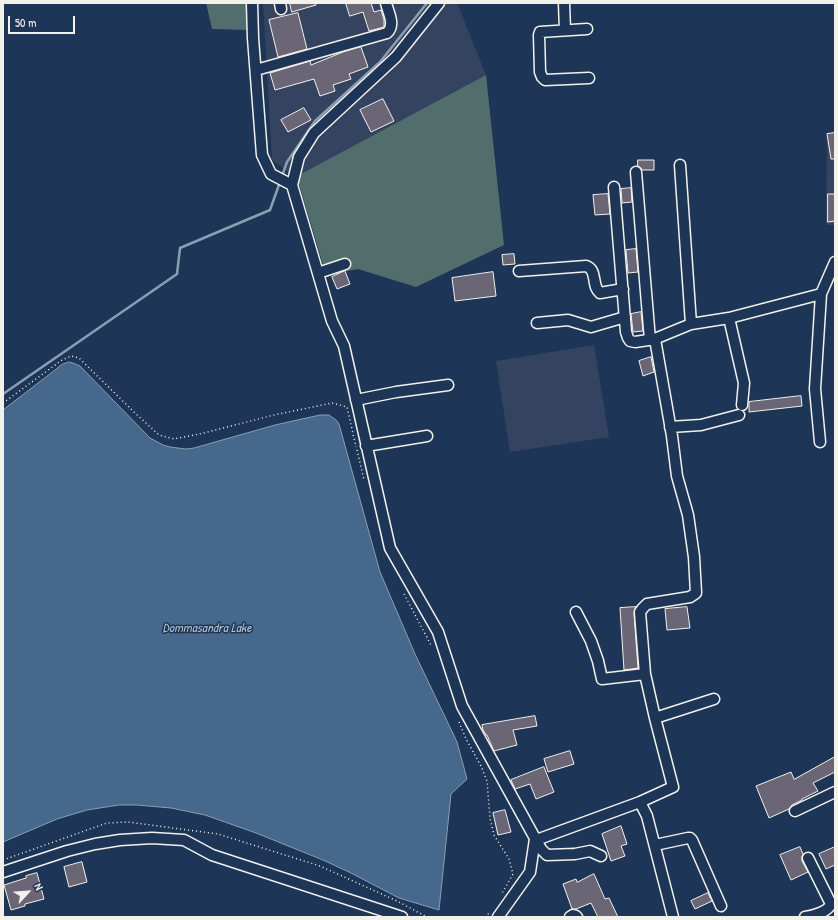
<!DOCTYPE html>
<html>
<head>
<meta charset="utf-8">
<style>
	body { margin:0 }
	#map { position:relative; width:838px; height:920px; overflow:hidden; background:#1d3557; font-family:"Patrick Hand",sans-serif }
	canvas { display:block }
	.frame { position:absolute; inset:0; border:4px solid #f4f1e8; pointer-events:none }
	.north { position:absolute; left:8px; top:872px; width:40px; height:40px; -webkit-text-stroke:3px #1d3557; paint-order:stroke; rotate:64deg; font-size:11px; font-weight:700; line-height:16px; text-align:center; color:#f4f1e8 }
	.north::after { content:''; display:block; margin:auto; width:14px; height:18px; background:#f4f1e8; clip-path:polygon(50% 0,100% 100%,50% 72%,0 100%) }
	.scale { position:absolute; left:8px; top:16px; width:67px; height:18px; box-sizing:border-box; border:2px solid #f4f1e8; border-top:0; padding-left:5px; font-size:12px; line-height:14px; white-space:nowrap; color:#f4f1e8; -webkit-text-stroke:3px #1d3557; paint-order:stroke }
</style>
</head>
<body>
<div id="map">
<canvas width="838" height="920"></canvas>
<div class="frame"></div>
<div class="north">N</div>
<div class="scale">50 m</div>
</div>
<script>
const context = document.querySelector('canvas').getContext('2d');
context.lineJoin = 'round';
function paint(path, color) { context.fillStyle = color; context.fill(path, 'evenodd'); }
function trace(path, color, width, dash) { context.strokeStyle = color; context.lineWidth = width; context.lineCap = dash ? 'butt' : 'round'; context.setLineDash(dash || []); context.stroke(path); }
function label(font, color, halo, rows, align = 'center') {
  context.font = font + ' "Patrick Hand",sans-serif'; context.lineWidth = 3; context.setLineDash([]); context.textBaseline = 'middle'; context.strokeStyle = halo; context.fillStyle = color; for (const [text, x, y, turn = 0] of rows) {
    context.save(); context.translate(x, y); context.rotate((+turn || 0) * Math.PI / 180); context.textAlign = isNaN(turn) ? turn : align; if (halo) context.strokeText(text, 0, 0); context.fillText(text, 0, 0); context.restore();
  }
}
paint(new Path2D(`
	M263,3H455L458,5L486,75L296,177L272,160Z
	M835,131V225H826L827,133Z
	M594,345L609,437L510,452L496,361Z`), '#344460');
paint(new Path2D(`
	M206,3H248L250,30L212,29Z
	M486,75L504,245L416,287L358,269L326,275L299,184V175Z`), '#516e6c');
const water = new Path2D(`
	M69,362L73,363L80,366L150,438L163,445L170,447L186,449L194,448L275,425L320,415H329L336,420L339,424L380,572L415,654L457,742L467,779L451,794L439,910L399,898L349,872L323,860L256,833L205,815L171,808L137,805H119L87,810L57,819L3,842V410L55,370L61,365Z`);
paint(water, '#45688c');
trace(water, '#8b9fb1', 1);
trace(new Path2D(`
	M282,176L287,162L315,121L380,62L427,3
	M3,394L177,274L180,248L270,210L280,182`), '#8b9fb1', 2.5);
const building = new Path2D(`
	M290,3H316V5L292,12Z
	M346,3H371L374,12L381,10L384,20V27L369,31L363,12L350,16Z
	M298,13L307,49L278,57L269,20Z
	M361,47L368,67L349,74L351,79L333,85L335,91L320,96L314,79L275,90L270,73L310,61L311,65L343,52Z
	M383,99L394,121L371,132L360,110Z
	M304,108L311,120L288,132L281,120Z
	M835,133V159H831L827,134Z
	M638,160H654V170H642L641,168L638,166Z
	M631,188L632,202L622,203L621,189Z
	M608,194L610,214L595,215L593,195Z
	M828,194H835V221L828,222Z
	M636,249L638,272L628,273L626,250Z
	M514,254L515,264L503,265L502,255Z
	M345,271L350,284L337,289L332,277Z
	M493,272L496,296L455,301L452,278Z
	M641,312L643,331L633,332L631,314Z
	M651,357L654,372L643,376L639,361Z
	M801,396L802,406L749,412V402Z
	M636,607L634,613L638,668L624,670L620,608Z
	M687,607L690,628L667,630L665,609Z
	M535,716L537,726L513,730L517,745L494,751L490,742L487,735H486L483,730L482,725Z
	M570,751L574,764L548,772L544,759Z
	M835,757V772L813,783L818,791L802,799V800L792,805L789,809L769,818L756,786L791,772L794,779Z
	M544,767L554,792L536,799L530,784L515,789L511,780Z
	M505,810L511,832L498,835L493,813Z
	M621,826L627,844L621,846L625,856L611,861L602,834Z
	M800,847L803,854L802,857V861L808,872L791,880L780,855Z
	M835,847V865L826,869L819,854Z
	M82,862L87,882L69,887L64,867Z
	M37,873L44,899L25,904V906L11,910L4,885L26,878V876Z
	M594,874L605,899L609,898L618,917H598L591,903L576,909H572L563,884L576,879L577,882Z
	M708,893L712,901L695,909L691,901Z`);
paint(building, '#6a6676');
trace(building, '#f4f1e8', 1);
const minor = new Path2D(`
	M252,3L253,38L262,155L271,174L292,185L332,321L344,346L390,548L438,632L462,706L541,849L547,855L575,854L590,851L601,856
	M280,3L281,9
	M564,3L565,30
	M587,29L540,32L539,35L540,72L542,77L545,80L589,78
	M256,70L387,33C396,25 388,12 386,3
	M680,165L691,324
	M636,172L650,340
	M292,185L299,157L314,133L396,57L439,3
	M614,187L626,332L628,338L630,341L635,342L655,339
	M519,271L586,266C598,270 591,286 600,293L623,289
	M318,273L345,264
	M729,318L744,383L742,405
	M537,323L568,320L591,327L625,317
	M356,400L396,392L448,385
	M670,427L701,425L739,415
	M820,442L815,389L821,294L835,262
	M366,446L427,436
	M576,612L591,641L598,661L602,679L645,674
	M655,718L714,699
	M640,802L647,816L673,917
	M795,811L835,792
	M535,839H539L640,802L673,787L655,718L645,674L640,612L643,608L647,604L690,597L696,593L694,557L688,515L677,476L672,436L655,339L657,338L691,324L729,318L821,294
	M655,845L688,838H690L692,840L721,906
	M3,872L67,851L95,844L120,840L152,838L184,840L212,855L402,917
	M498,917L530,872L535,839
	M570,917L573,915L576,916L577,917
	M805,917C813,916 828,912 831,904L808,858`);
trace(minor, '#f4f1e8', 13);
trace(new Path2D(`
	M3,403L62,360L71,356L79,358L135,413L159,435L174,439L204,433L274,415L332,403L347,407L356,447
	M357,450L364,480
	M404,594L432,647
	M459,722L466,739L481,766L487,781L490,818L494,835L509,859L513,874L501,895
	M3,860L107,823L128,822L218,834L320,866L397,901L427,917
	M485,917L489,913`), '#f4f1e8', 1.5, [1, 3]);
trace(minor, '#1d3557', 10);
label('italic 13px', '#b7c1c8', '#1d3557', [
	["Dommasandra Lake",207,629]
]);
</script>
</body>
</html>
